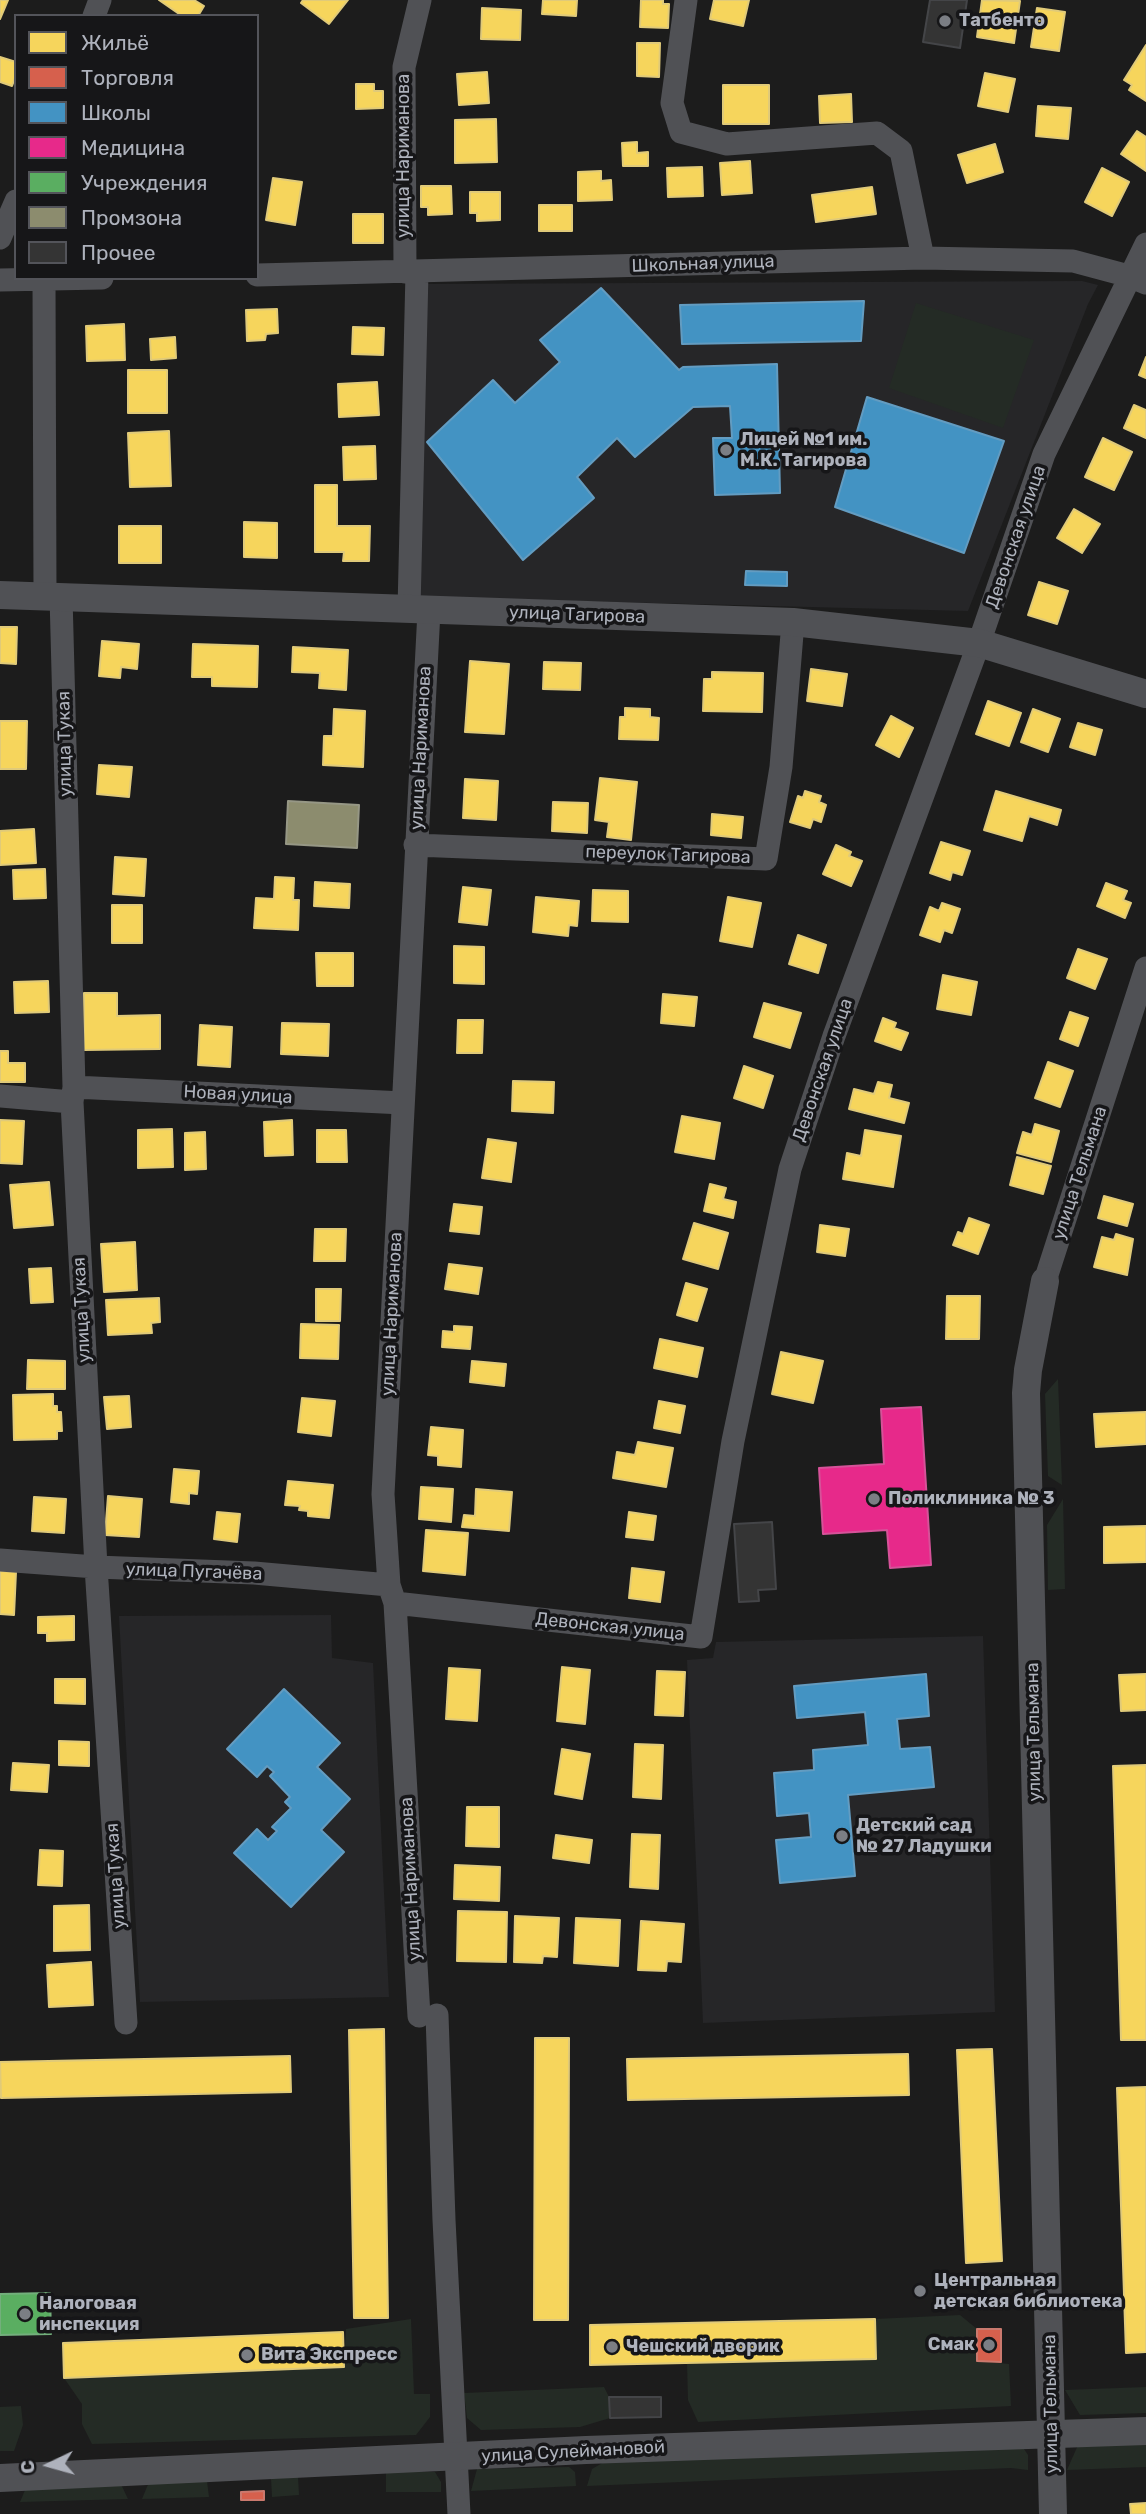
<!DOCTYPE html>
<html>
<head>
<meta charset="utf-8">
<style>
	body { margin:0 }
	#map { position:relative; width:1146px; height:2514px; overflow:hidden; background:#1c1c1c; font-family:Rubik,sans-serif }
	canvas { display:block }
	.legend { position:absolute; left:14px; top:14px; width:245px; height:266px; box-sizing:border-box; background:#161618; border:2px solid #53545a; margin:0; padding:9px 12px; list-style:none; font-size:21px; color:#aeb2bc }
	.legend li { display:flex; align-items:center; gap:14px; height:35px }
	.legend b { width:35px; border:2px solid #53545a }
	.north { position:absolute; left:14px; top:2430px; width:70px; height:70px; -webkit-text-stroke:5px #161618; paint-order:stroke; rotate:265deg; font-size:19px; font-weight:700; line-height:28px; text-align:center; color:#aeb2bc }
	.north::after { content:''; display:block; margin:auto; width:24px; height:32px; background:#aeb2bc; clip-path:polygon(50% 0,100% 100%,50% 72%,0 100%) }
</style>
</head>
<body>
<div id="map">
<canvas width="1146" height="2514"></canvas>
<ul class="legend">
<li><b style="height:19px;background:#f6d55c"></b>Жильё</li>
<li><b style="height:19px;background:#d6604d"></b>Торговля</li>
<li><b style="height:19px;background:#4393c3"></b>Школы</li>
<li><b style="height:19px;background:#e7298a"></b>Медицина</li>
<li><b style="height:19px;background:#5aae61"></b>Учреждения</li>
<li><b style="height:19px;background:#8c8c6e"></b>Промзона</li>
<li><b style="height:19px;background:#343434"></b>Прочее</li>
</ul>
<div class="north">С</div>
</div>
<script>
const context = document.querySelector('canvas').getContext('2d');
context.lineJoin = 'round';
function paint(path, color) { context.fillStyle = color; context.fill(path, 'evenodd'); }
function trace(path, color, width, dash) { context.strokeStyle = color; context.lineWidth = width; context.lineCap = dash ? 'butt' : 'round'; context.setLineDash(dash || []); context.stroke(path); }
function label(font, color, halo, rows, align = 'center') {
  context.font = font + ' Rubik,sans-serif'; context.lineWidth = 7; context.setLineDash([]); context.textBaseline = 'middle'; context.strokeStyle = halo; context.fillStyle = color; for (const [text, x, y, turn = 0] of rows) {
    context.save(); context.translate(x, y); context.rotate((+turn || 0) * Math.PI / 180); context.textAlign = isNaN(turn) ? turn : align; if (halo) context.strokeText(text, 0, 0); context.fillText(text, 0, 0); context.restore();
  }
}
paint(new Path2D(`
	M1082,281L1098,285L1088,304L968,611L417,597L425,284Z
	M331,1615L332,1658L373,1663L389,1997L140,2002L119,1616Z
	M983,1636L995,2012L703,2023L687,1660L713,1658L716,1642Z`), '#262628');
paint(new Path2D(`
	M916,303L1034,340L1003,428L889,388Z
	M1058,1379L1062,1485L1048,1476L1045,1394Z
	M1063,1499L1065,1589L1048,1590L1047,1525Z
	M960,2315L977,2329L978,2361L1009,2364L1011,2406L698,2422L688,2400L687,2363L876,2359L875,2319Z
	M411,2319L414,2394H430V2417L416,2435L92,2444L82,2424V2404L64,2378L344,2367L346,2329Z
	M604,2387L609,2397L610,2418L580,2427L481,2430L467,2418L464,2393Z
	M1146,2387V2413L1080,2415L1065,2390Z
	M21,2406L23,2425L14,2451H0V2407Z
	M1146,2442V2467L1067,2470L1078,2445Z
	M1022,2446L1028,2455V2470L1011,2468L587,2486L592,2469L604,2462Z
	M569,2467L575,2472L576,2486L471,2491L477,2469Z
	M386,2472H435L441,2482V2492H386Z
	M298,2476L299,2495L272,2497L271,2478Z
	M119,2480L128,2499L20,2502L28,2483Z
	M207,2481L209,2497L142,2499L149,2482Z`), '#242b25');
const homes = new Path2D(`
	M0,0H8L0,19Z
	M159,0H194L204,6L198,16H182Z
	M303,0H348L329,24L301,3Z
	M543,0H577L576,16L542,14Z
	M641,0H663V4H669L668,28L640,27Z
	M714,0H749L743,26L710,19Z
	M982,0L1020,1L1014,43L977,37Z
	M482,8L521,10L520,40L481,39Z
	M1037,8L1065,12L1059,51L1031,47Z
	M637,43H660L659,77L637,76Z
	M1146,45V101L1129,90L1132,85L1124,80Z
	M0,57L16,62V75L12,86L0,82Z
	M487,72L489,103L459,105L457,74Z
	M985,73L1015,79L1008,112L978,106Z
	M356,84H374V91H383V108L356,109Z
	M723,85H769V124H723Z
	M851,94L852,122L820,123L819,96Z
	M1038,106L1071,108L1068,139L1036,136Z
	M496,119L497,162L455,163V120Z
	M1137,131L1146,137V171L1121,154Z
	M637,142V153L648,152V166H623L622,143Z
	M995,144L1003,172L967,183L958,155Z
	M750,161L752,193L722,195L720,163Z
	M702,167L703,196L668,197L667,168Z
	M1102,168L1129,182L1112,216L1085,202Z
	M601,171V181L611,180L612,200L578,201V172Z
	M273,178L302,182L295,225L266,220Z
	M421,186H451L452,214L428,215V207H421Z
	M872,187L876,214L816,222L812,195Z
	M470,192H500V220L477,221V213H470Z
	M539,205H572V231H539Z
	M353,214H383V243H353Z
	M277,309L278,333L266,334L265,340L247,341L246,310Z
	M124,324L125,360L87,361L86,326Z
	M353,327L384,328L383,355L352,354Z
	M175,337L176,358L151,360L150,339Z
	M1146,357V378L1139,375Z
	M128,370H167V413H128Z
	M377,382L379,415L339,417L338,384Z
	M1134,405L1146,410V438L1124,428Z
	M169,431L171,486L130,487L128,433Z
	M1103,438L1132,452L1114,490L1085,477Z
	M375,446L376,479L344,480L343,447Z
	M315,485H337V526H370L369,561H343L344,552H315Z
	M1074,509L1100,524L1082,553L1057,538Z
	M244,522L277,523V558L244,557Z
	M119,526H161V563H119Z
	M1039,582L1068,591L1057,624L1028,615Z
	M0,627H17L16,664L0,663Z
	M102,641L139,644L137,669L121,667L120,678L99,676Z
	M193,644L258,646L257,687L212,686V677H192Z
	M293,647L348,650L346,690L319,688L320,673L292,672Z
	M470,661L509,664L504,734L465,732Z
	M544,662L581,663L580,690L543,689Z
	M811,669L847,674L842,706L807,701Z
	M712,672L763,673L762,712L703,711L704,679H712Z
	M988,701L1021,713L1009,746L976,734Z
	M625,708L650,709V717L659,718L658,740L619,739L620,717H625Z
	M334,709L365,711L363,767L323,765L324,736H333Z
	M1033,709L1060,719L1048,752L1021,742Z
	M891,716L913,728L899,757L876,745Z
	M0,721H27L26,769H0Z
	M1078,723L1102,730L1095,755L1070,747Z
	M99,765L132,767L129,797L97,794Z
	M600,778L637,782L631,840L607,837L609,822L595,820Z
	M465,779L498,781L496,820L463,818Z
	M805,791L821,796L819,802L826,805L821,822L813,819L810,828L790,822L798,796L803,798Z
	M996,791L1061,810L1057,825L1029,816L1022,841L984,830Z
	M553,802L588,803L587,833L552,831Z
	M712,814L743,817L741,838L711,835Z
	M34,829L36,863L0,865V831Z
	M941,842L970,851L962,875L952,872L950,880L930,873Z
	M836,845L851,852L849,856L862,861L851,886L823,874Z
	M115,857L146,859L144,896L113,894Z
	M45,869L46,898L14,899L13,870Z
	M275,877L294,878L293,900H299L298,930L254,928L256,898L274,899Z
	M315,882L350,884L349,908L314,906Z
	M1106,883L1127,891L1123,900L1131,903L1125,918L1097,906Z
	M463,887L491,890L487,925L459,922Z
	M593,890L628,891V922L592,921Z
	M536,897L579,901L577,926L569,925L568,936L533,932Z
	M728,897L761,903L752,947L720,941Z
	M942,903L960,909L952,933L944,930L940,942L920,935L930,907L939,911Z
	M112,905H142V943H112Z
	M798,935L826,945L818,973L789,964Z
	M454,946L484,947V984L454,983Z
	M1078,949L1107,959L1095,989L1067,978Z
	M316,953H353V986H317Z
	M943,975L977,982L971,1015L937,1009Z
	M48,981L49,1012L15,1013L14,982Z
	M84,993H117V1016L160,1015V1049L84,1050Z
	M663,994L697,997L694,1026L661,1023Z
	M764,1003L801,1013L790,1048L754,1037Z
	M1070,1012L1088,1018L1078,1046L1060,1039Z
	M883,1018L896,1023L894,1028L908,1033L901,1050L875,1041Z
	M458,1020H483L482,1053H457Z
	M282,1023L329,1024L328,1056L281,1054Z
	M200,1025L232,1027L230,1067L198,1065Z
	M0,1051H8V1063H25V1082H0Z
	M1048,1062L1073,1071L1060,1107L1035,1098Z
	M744,1066L773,1076L763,1108L734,1098Z
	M513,1081L554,1082L553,1113L512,1111Z
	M878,1082L892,1085L889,1098L909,1103L904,1123L849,1109L854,1089L874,1094Z
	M682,1116L720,1123L714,1159L675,1152Z
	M0,1120L24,1121L22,1164L0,1163Z
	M292,1120L293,1155L265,1156L264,1122Z
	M1035,1124L1059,1131L1051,1162L1017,1153L1023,1132L1032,1135Z
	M172,1129L173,1167L138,1168V1130Z
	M317,1130H346L347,1162H317Z
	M865,1130L901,1136L893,1187L843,1179L847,1153L861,1156Z
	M205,1132L206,1169L185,1170V1133Z
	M488,1139L516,1143L511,1182L482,1178Z
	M1017,1157L1051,1166L1043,1194L1010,1185Z
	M49,1182L53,1225L14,1228L10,1185Z
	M710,1184L726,1188L723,1199L736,1202L733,1218L704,1211Z
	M1104,1196L1133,1204L1127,1226L1098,1218Z
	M454,1204L482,1207L479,1234L450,1231Z
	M969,1218L989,1225L978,1254L953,1245L958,1232L963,1234Z
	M694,1223L728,1233L718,1269L683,1259Z
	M820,1225L849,1229L845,1256L817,1252Z
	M315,1229H346L345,1261H314Z
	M1116,1234L1133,1239L1127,1275L1094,1267L1102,1237L1114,1240Z
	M135,1242L137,1290L104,1292L101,1244Z
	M449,1264L482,1268L478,1294L445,1289Z
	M51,1268L53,1302L31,1303L29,1269Z
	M686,1283L707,1289L697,1321L677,1315Z
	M316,1289H341L340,1321H316Z
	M947,1296H980L979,1339H946Z
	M159,1298L160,1322L151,1323L152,1333L108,1335L106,1300Z
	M301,1324L339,1325L338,1359L300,1358Z
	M454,1326L472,1327L470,1349L442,1347L443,1331L454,1332Z
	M660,1339L703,1348L697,1377L654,1368Z
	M781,1352L823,1361L813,1403L772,1394Z
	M28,1360L65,1361V1389H27Z
	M472,1361L506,1364L504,1386L470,1382Z
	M53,1394V1406H57V1412H61L62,1431H57V1439L14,1440L13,1395Z
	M129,1396L131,1427L107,1429L104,1397Z
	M302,1398L335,1401L331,1436L298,1432Z
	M659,1401L685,1406L680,1433L654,1428Z
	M1146,1412V1444L1096,1447L1094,1414Z
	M431,1427L463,1430L461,1467L438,1465V1456L428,1455Z
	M638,1442L673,1448L666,1487L613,1478L617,1452L635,1455Z
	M174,1469L199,1471L197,1494L189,1493V1504L171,1502Z
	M288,1481L333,1485L329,1518L308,1516V1511L299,1510L300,1506L285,1505Z
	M421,1487L453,1489L451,1522L419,1519Z
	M476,1489L512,1492L509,1531L462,1527L464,1515L475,1516Z
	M108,1496L142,1499L139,1537L105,1535Z
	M34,1497L66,1499L64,1533L32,1531Z
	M217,1512L240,1514L237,1542L214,1539Z
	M629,1512L656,1516L653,1540L626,1537Z
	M1146,1526V1562L1104,1563V1527Z
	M426,1530L468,1533L465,1575L423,1571Z
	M632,1568L664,1572L660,1602L629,1598Z
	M0,1571L16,1572L14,1615L0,1614Z
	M74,1616V1640L47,1641V1633H38V1617Z
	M562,1667L590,1670L585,1724L557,1721Z
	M449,1668L480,1670L477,1721L446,1719Z
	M657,1671L685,1672L683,1716L655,1715Z
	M1146,1674V1710L1121,1711L1119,1675Z
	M55,1679H85V1704L55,1703Z
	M59,1741L89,1742V1766L59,1765Z
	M635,1744L663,1745L661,1799L633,1797Z
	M562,1749L590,1754L582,1799L555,1794Z
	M13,1763L49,1765L47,1792L11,1790Z
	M1146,1765V2040H1121L1113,1766Z
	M467,1807H499V1847L466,1846Z
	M632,1834L660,1835L658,1889L630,1887Z
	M556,1835L592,1840L589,1863L553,1858Z
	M40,1850L63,1851L62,1886L38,1885Z
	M455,1865L500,1867L499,1901L454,1899Z
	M89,1905L90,1950L54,1951V1906Z
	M458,1911L507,1912L506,1962L457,1961Z
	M515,1916L559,1918L557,1957L543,1956L542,1963L514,1962Z
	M576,1918L620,1920L618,1966L574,1963Z
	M641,1921L684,1924L681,1962L667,1961L666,1971L638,1970Z
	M91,1962L93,2005L49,2007L47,1965Z
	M384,2029L388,2318H354L349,2030Z
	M535,2038H569L568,2320H534Z
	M992,2049L1002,2261L966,2263L957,2050Z
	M908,2054L909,2095L628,2100L627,2059Z
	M290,2056L291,2092L1,2098L0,2062Z
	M1146,2087V2352L1126,2353L1117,2088Z
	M875,2319L876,2359L590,2365V2325Z
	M343,2332L344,2367L64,2378L63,2343Z
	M1146,2503V2514H1131L1130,2504Z`);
paint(homes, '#f6d55c');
trace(homes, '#e0ca79', 2);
const shops = new Path2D(`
	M977,2329H1001V2362L977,2361Z
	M264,2491V2500H241V2492Z`);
paint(shops, '#d6604d');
trace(shops, '#ca796e', 2);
const schools = new Path2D(`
	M601,288L679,370L683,367L777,364L780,493L715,495L713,438H732L730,406L693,407L635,457L617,438L577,477L594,498L523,560L427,442L493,380L515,403L560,362L540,340Z
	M864,301L861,341L682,344L680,305Z
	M867,397L1004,441L964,553L835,507Z
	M746,571L787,572V586L745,585Z
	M926,1674L929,1716L897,1719L900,1749L930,1747L934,1787L848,1795L855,1876L780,1883L776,1840L811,1837L809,1813L777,1816L774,1773L814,1770L813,1750L868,1745L865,1712L797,1718L794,1686Z
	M284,1689L340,1743L317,1767L350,1799L321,1830L344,1852L291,1907L234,1853L257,1829L268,1840L277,1831L272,1827L291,1808L285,1802L290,1797L270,1776L274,1772L267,1766L257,1777L227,1749Z`);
paint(schools, '#4393c3');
trace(schools, '#639cc1', 2);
const health = new Path2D(`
	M921,1407L931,1565L890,1568L887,1530L823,1534L819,1468L884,1464L881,1409Z`);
paint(health, '#e7298a');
trace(health, '#d65299', 2);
const public = new Path2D(`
	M50,2293L51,2334L0,2335V2294Z`);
paint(public, '#5aae61');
trace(public, '#73af7c', 2);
const industry = new Path2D(`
	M288,801L359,805L357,848L286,844Z`);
paint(industry, '#8c8c6e');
trace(industry, '#969785', 2);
const building = new Path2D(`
	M930,0H967L960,48L923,42Z
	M772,1522L776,1589L758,1590L759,1601L739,1602L734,1524Z
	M609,2397H661V2417L610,2418Z`);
paint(building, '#343434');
trace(building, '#444548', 2);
trace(new Path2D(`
	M686,0L672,103L681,132L727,144L877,133L901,151L923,258
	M94,16L100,0
	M0,238L16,201
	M405,272L404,67L420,0
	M257,275L923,258L1073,261L1129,276L1146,283
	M0,280L102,278
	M44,280L45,595
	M61,596L74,1087L72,1102L96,1567L126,2023
	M409,609L417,272
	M415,845L766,859L781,767L793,622
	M74,1087L403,1103
	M0,1096L72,1102
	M1045,1281L1146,968
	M0,1560L96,1567L254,1573L389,1585
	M395,1603L701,1637L733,1441L790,1169L834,1036L979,643L1044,454L1146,244
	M437,2015L444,2220L459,2514
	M419,2016L395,1603L389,1585L383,1494L429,611`), '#505155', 23);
trace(new Path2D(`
	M0,595L793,622L979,643L1146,694
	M1045,1281L1028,1370L1026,1393L1053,2514
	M0,2478L586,2450L1146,2431`), '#505155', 28);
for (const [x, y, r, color] of [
	[945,21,7,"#7b7e84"],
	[726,450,7,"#7b7e84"],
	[874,1499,7,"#7b7e84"],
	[842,1836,7,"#7b7e84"],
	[920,2291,7,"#7b7e84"],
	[25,2314,7,"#7b7e84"],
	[989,2345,7,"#7b7e84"],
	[612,2347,7,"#7b7e84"],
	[247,2355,7,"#7b7e84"]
]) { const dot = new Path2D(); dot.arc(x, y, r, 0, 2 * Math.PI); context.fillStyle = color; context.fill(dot); trace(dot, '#161618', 2.5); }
label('bold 18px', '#aeb2bc', '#161618', [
	["Татбенто",959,21],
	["Лицей №1 им.",740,440],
	["М.К. Тагирова",740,461],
	["Поликлиника № 3",888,1499],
	["Детский сад",856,1826],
	["№ 27 Ладушки",856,1847],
	["Центральная",934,2281],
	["детская библиотека",934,2302],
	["Налоговая",39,2304],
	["инспекция",39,2325],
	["Смак",975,2345,"right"],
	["Чешский дворик",626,2347],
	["Вита Экспресс",261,2355]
], 'left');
label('18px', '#aeb2bc', '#161618', [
	["улица Нариманова",404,156,-90],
	["Школьная улица",703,264,-2],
	["Девонская улица",1016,537,-71],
	["улица Тагирова",577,615,2],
	["улица Тукая",65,744,-91],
	["улица Нариманова",421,748,-87],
	["переулок Тагирова",668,855,2],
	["Девонская улица",823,1070,-71],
	["Новая улица",238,1095,3],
	["улица Тельмана",1080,1173,-72],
	["улица Тукая",82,1310,-93],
	["улица Нариманова",392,1314,-87],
	["улица Пугачёва",194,1572,2],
	["Девонская улица",610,1627,6],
	["улица Тельмана",1034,1732,-91],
	["улица Тукая",116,1876,-94],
	["улица Нариманова",411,1879,-93],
	["улица Тельмана",1051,2404,-91],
	["улица Сулеймановой",573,2452,-3]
]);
</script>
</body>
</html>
